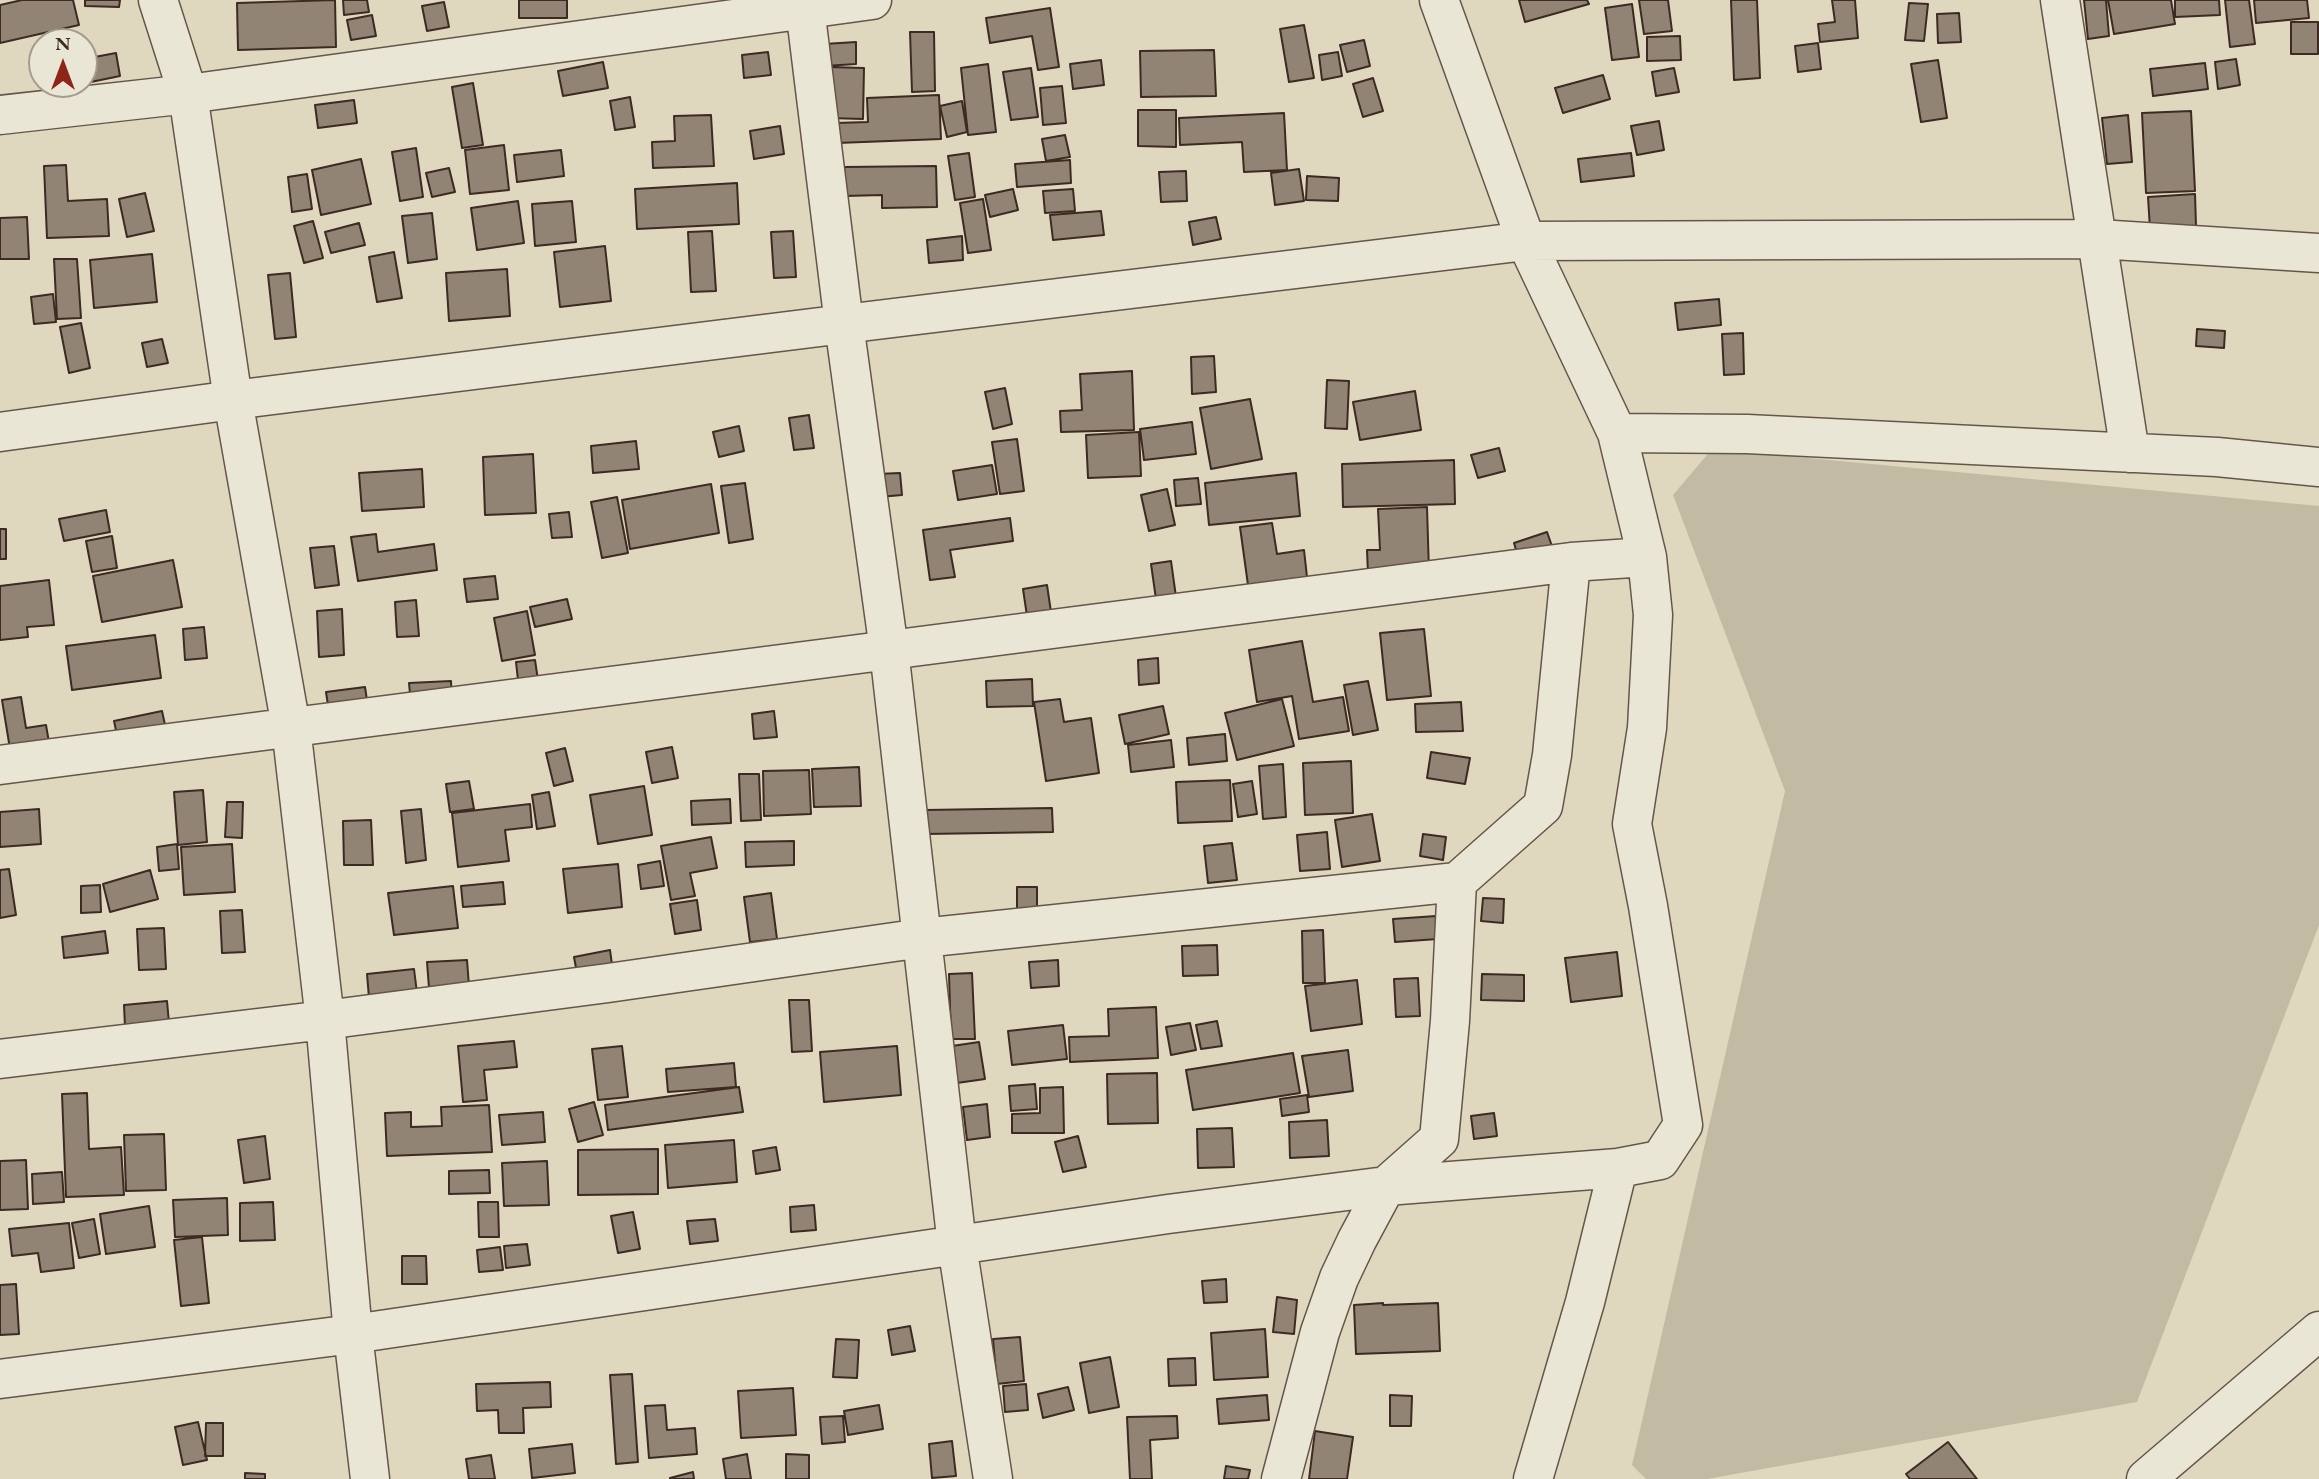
<!DOCTYPE html>
<html>
<head>
<meta charset="utf-8">
<style>
	body { margin:0 }
	#map { position:relative; width:2319px; height:1479px; overflow:hidden; background:#dfd8be; font-family:"EB Garamond",serif }
	canvas { display:block }
	.north { position:absolute; left:28px; top:28px; width:70px; height:70px; box-sizing:border-box; background:#eae6d5; border:2px solid #a59b8e; border-radius:50%; rotate:0deg; font-size:19px; font-weight:700; line-height:28px; text-align:center; color:#3d2a23 }
	.north::after { content:''; display:block; margin:auto; width:24px; height:32px; background:#8f2418; clip-path:polygon(50% 0,100% 100%,50% 72%,0 100%) }
</style>
</head>
<body>
<div id="map">
<canvas width="2319" height="1479"></canvas>
<div class="north">N</div>
</div>
<script>
const context = document.querySelector('canvas').getContext('2d');
context.lineJoin = 'round';
function paint(path, color) { context.fillStyle = color; context.fill(path, 'evenodd'); }
function trace(path, color, width, dash) { context.strokeStyle = color; context.lineWidth = width; context.lineCap = dash ? 'butt' : 'round'; context.setLineDash(dash || []); context.stroke(path); }
paint(new Path2D(`
	M1712,449L2319,506V925L2137,1402L1707,1479H1646L1632,1465L1785,791L1673,495Z`), '#c3baa4');
const building = new Path2D(`
	M22,0H73L79,25L0,43V5Z
	M85,0H120L119,7L85,6Z
	M335,0L336,47L238,50L237,3Z
	M343,0H367L369,12L344,15Z
	M519,0H567V18H519Z
	M1519,0H1587L1589,4L1525,22Z
	M1639,0H1668L1672,31L1644,34Z
	M1731,0H1757L1760,78L1734,80Z
	M1832,0H1855L1858,38L1820,42L1818,24L1835,22Z
	M2084,0H2106L2109,36L2088,39Z
	M2108,0H2171L2175,24L2114,34Z
	M2175,0H2219L2220,15L2175,17Z
	M2225,0H2249L2255,44L2230,47Z
	M2254,0H2307L2309,18L2256,23Z
	M444,2L449,27L427,31L422,6Z
	M1909,3L1928,4L1924,41L1905,40Z
	M1632,4L1639,57L1612,60L1605,8Z
	M1050,8L1059,67L1038,70L1032,36L990,43L986,18Z
	M1959,13L1961,42L1938,43L1937,14Z
	M372,15L376,36L351,40L347,20Z
	M2291,22H2318V54H2291Z
	M1304,25L1314,78L1289,82L1280,29Z
	M910,32H934L935,91L912,92Z
	M1680,36L1681,60L1647,61V37Z
	M1364,40L1370,66L1347,72L1340,45Z
	M856,42V64L825,66L824,44Z
	M1818,43L1821,69L1798,72L1795,46Z
	M1214,50L1216,96L1141,97L1140,51Z
	M768,52L771,75L744,78L742,55Z
	M1338,52L1342,76L1322,80L1319,55Z
	M116,53L120,76L86,83L84,59Z
	M2236,59L2240,85L2218,89L2215,62Z
	M1101,60L1104,85L1073,89L1070,64Z
	M1938,60L1947,118L1921,122L1911,64Z
	M603,62L608,88L563,96L558,71Z
	M2205,63L2208,89L2153,96L2150,69Z
	M988,64L996,132L968,135L961,68Z
	M829,67L864,68L863,119L829,118Z
	M1031,68L1038,117L1011,120L1003,72Z
	M1674,68L1679,92L1656,96L1652,72Z
	M1603,75L1610,99L1563,113L1555,88Z
	M1373,78L1383,111L1363,117L1353,84Z
	M473,83L483,145L462,148L452,87Z
	M1062,86L1066,123L1043,125L1040,88Z
	M939,95L941,139L837,143L836,123L868,122L867,98Z
	M630,97L635,127L615,130L610,101Z
	M354,100L357,123L318,128L315,105Z
	M962,101L967,132L947,137L940,106Z
	M1138,110H1176V147L1138,146Z
	M2191,111L2195,191L2146,193L2142,113Z
	M1284,113L1287,170L1244,172L1242,142L1180,145L1179,118Z
	M711,115L714,166L653,168L652,142L675,141L674,116Z
	M2128,115L2132,162L2107,164L2102,118Z
	M1659,121L1664,150L1637,155L1631,126Z
	M780,126L784,154L754,159L750,131Z
	M1065,135L1070,157L1046,161L1042,139Z
	M504,145L509,190L470,194L465,150Z
	M416,148L423,197L400,201L392,152Z
	M561,150L564,176L517,182L514,155Z
	M969,153L975,197L955,200L948,156Z
	M1631,153L1634,176L1581,182L1578,159Z
	M361,159L371,204L321,215L312,170Z
	M1070,160L1071,183L1017,187L1015,164Z
	M66,165L68,201L107,199L109,236L47,238L44,166Z
	M936,166L937,207L882,208V195L845,196L844,167Z
	M449,168L455,192L432,197L426,173Z
	M1299,169L1304,201L1275,205L1271,173Z
	M1186,171L1187,201L1161,202L1159,172Z
	M307,174L312,209L292,212L288,177Z
	M1307,176L1339,178L1338,201L1306,200Z
	M737,183L739,224L637,229L635,189Z
	M1013,189L1018,210L990,217L985,195Z
	M1073,189L1075,211L1045,213L1043,191Z
	M145,193L154,231L127,237L119,199Z
	M2195,194L2196,226L2150,229L2148,197Z
	M983,199L991,250L968,253L960,203Z
	M518,201L524,243L477,250L471,208Z
	M572,201L576,242L535,246L532,204Z
	M1101,211L1104,235L1053,240L1050,215Z
	M432,213L437,259L408,263L402,216Z
	M27,217L29,259H0V218Z
	M1216,217L1221,239L1193,245L1189,222Z
	M313,221L323,258L304,263L294,226Z
	M359,223L365,245L331,253L325,232Z
	M712,231L716,291L691,292L688,232Z
	M793,231L796,277L774,278L771,232Z
	M962,236L963,260L929,263L927,240Z
	M605,246L611,301L560,307L554,252Z
	M394,252L402,298L377,302L369,257Z
	M152,254L157,302L94,308L90,260Z
	M54,259H77L81,318L57,319Z
	M507,269L510,316L449,321L446,273Z
	M290,273L296,337L275,339L268,275Z
	M53,294L56,322L34,324L31,297Z
	M1719,299L1721,325L1678,330L1675,303Z
	M81,323L90,368L69,373L60,327Z
	M2197,329L2225,331L2224,348L2196,346Z
	M1743,333L1744,374L1724,375L1722,334Z
	M162,339L168,363L147,367L142,343Z
	M1214,356L1216,392L1192,394L1191,357Z
	M1132,371L1134,430L1061,432L1060,411L1082,410L1080,374Z
	M1327,380L1349,381L1347,429L1325,428Z
	M1005,388L1012,424L993,429L985,392Z
	M1415,391L1421,430L1360,440L1353,402Z
	M1250,399L1262,459L1211,469L1200,408Z
	M809,415L814,448L794,450L789,418Z
	M1192,422L1196,454L1144,460L1140,429Z
	M739,426L744,451L719,457L713,432Z
	M1139,432L1141,476L1088,478L1086,435Z
	M1017,439L1024,491L1000,494L992,442Z
	M636,441L639,469L593,473L591,446Z
	M1499,448L1505,471L1478,478L1471,455Z
	M533,454L536,513L485,515L483,457Z
	M1454,460L1455,504L1343,507L1342,464Z
	M992,465L997,494L958,500L953,471Z
	M422,469L424,507L362,511L359,473Z
	M900,473L902,495L879,497L877,474Z
	M1296,473L1300,516L1209,525L1205,483Z
	M1198,478L1201,504L1176,506L1174,480Z
	M745,483L753,539L729,543L721,486Z
	M711,484L719,533L630,549L622,500Z
	M1167,489L1175,525L1149,531L1141,495Z
	M617,497L628,553L602,558L591,502Z
	M1427,507L1429,572L1368,574L1367,550H1380L1378,509Z
	M106,510L110,532L64,541L59,519Z
	M569,512L572,537L552,538L549,514Z
	M1010,518L1013,541L950,550L955,577L930,580L923,530Z
	M1272,523L1277,554L1304,550L1307,577L1248,585L1240,527Z
	M0,529H6V559H0Z
	M1547,532L1553,549L1519,560L1514,543Z
	M376,534L378,552L434,544L437,570L358,581L351,537Z
	M112,536L117,568L92,572L86,541Z
	M334,546L339,585L315,588L310,548Z
	M173,560L182,607L102,622L93,576Z
	M1171,561L1176,597L1156,599L1151,564Z
	M495,576L498,599L467,602L464,579Z
	M49,580L54,625L27,627L28,637L0,640V586Z
	M1047,585L1051,612L1027,616L1023,589Z
	M567,599L572,619L535,627L530,607Z
	M416,600L419,636L397,637L395,602Z
	M342,609L344,655L319,657L317,611Z
	M527,611L535,655L502,661L494,618Z
	M204,627L207,658L185,660L183,629Z
	M1424,629L1431,696L1387,700L1380,633Z
	M155,635L161,678L72,690L66,646Z
	M1302,641L1313,702L1343,697L1349,731L1299,739L1292,696L1257,702L1249,650Z
	M1158,658L1159,683L1139,685L1138,660Z
	M535,660L539,687L519,689L516,662Z
	M1032,679L1033,706L987,707L986,681Z
	M451,681L452,702L411,705L409,683Z
	M1368,681L1378,730L1353,735L1344,685Z
	M365,687L368,707L329,712L326,692Z
	M21,697L26,728L46,725L50,748L11,755L2,700Z
	M1060,699L1064,722L1091,718L1099,773L1046,781L1034,702Z
	M1282,699L1294,746L1237,760L1225,713Z
	M1461,702L1463,731L1416,732L1415,704Z
	M1163,706L1169,734L1125,744L1119,715Z
	M162,711L167,734L119,744L114,721Z
	M774,711L777,737L754,739L752,714Z
	M1225,734L1227,761L1189,765L1187,738Z
	M1171,740L1174,767L1131,772L1128,745Z
	M672,747L678,778L652,783L646,752Z
	M565,748L573,781L554,786L546,753Z
	M1431,752L1470,758L1465,784L1427,778Z
	M1351,761L1353,813L1305,815L1303,763Z
	M1283,764L1286,817L1263,819L1259,766Z
	M859,767L861,806L814,807L812,769Z
	M809,770L811,814L764,816L763,771Z
	M739,774H759L761,820L741,821Z
	M1230,780L1232,821L1178,823L1176,782Z
	M469,781L474,809L450,812L446,784Z
	M1252,781L1257,814L1238,817L1233,784Z
	M644,786L652,835L598,844L590,795Z
	M203,790L207,842L178,845L174,792Z
	M549,792L555,826L537,829L532,795Z
	M730,799L731,823L692,825L691,801Z
	M227,802H243L242,838L225,837Z
	M530,804L532,827L505,830L509,861L458,867L452,813Z
	M1052,808L1053,832L925,834V810Z
	M39,809L41,844L0,847V812Z
	M421,809L426,860L406,863L401,811Z
	M1372,814L1380,861L1342,867L1335,820Z
	M371,820L373,865H344L343,821Z
	M1327,832L1330,869L1300,871L1297,835Z
	M1423,834L1446,837L1443,860L1420,856Z
	M711,837L717,868L690,873L695,896L671,900L661,846Z
	M794,841V865L746,867L745,842Z
	M1232,843L1237,880L1208,883L1204,846Z
	M177,844L179,869L159,871L157,847Z
	M232,844L235,892L184,895L181,847Z
	M660,861L664,886L641,889L638,865Z
	M618,864L622,907L568,913L563,869Z
	M9,869L16,915L0,918V870Z
	M150,870L158,899L110,912L103,884Z
	M503,882L505,904L463,907L461,886Z
	M100,885L101,912L81,913V886Z
	M453,886L458,928L394,935L388,893Z
	M1017,887H1037V913H1017Z
	M771,893L777,939L750,942L744,897Z
	M1483,898L1504,899L1503,923L1481,921Z
	M697,900L701,930L675,934L670,904Z
	M242,910L245,952L222,953L220,911Z
	M1436,916L1438,939L1395,942L1393,919Z
	M164,928L166,969L139,970L137,929Z
	M1323,930L1325,983H1303L1302,931Z
	M105,931L108,953L64,958L62,937Z
	M1217,945L1218,975L1183,976L1182,946Z
	M610,950L613,972L578,979L574,957Z
	M1617,952L1622,996L1571,1002L1565,958Z
	M467,960L469,986L429,988L427,962Z
	M1058,960L1059,986L1031,988L1029,962Z
	M414,969L417,993L369,998L367,974Z
	M972,973L975,1039H951L949,974Z
	M1482,974L1524,975V1001L1481,1000Z
	M1418,978L1420,1016L1396,1017L1394,979Z
	M1357,980L1362,1024L1311,1031L1305,986Z
	M789,1000H809L812,1051L792,1052Z
	M167,1001L169,1023L125,1027L124,1005Z
	M1156,1007L1158,1058L1070,1062L1069,1037L1109,1036L1108,1009Z
	M1217,1021L1222,1046L1201,1049L1196,1025Z
	M1190,1023L1196,1050L1171,1055L1166,1027Z
	M1063,1025L1067,1059L1012,1065L1008,1031Z
	M514,1041L517,1067L484,1070L487,1100L463,1102L458,1046Z
	M979,1042L985,1079L957,1083L952,1046Z
	M622,1046L628,1097L598,1100L592,1049Z
	M897,1046L901,1095L824,1102L820,1052Z
	M1348,1050L1353,1091L1309,1097L1302,1056Z
	M1293,1053L1300,1093L1193,1110L1186,1070Z
	M734,1063L736,1087L668,1092L666,1069Z
	M1157,1073L1158,1123L1108,1124L1107,1074Z
	M1035,1084L1037,1109L1011,1111L1009,1086Z
	M739,1087L743,1112L608,1130L605,1105Z
	M1063,1087L1064,1133H1012V1114L1040,1113V1088Z
	M87,1093L89,1149L121,1147L124,1195L66,1197L62,1094Z
	M1307,1095L1309,1112L1282,1116L1280,1099Z
	M594,1102L603,1135L578,1142L569,1109Z
	M987,1104L990,1137L967,1140L963,1107Z
	M489,1105L492,1152L387,1156L385,1113L411,1112V1127L442,1126L441,1107Z
	M543,1112L545,1142L502,1145L499,1115Z
	M1494,1113L1497,1136L1474,1139L1471,1116Z
	M1327,1120L1329,1156L1290,1158L1289,1122Z
	M1232,1128L1234,1167L1198,1168L1197,1129Z
	M164,1134L166,1190L126,1191L124,1135Z
	M265,1136L270,1179L244,1183L238,1140Z
	M1078,1136L1086,1167L1063,1172L1055,1142Z
	M734,1140L737,1182L668,1188L665,1145Z
	M776,1147L780,1170L756,1174L753,1151Z
	M658,1149V1194L578,1195V1150Z
	M26,1160L28,1209L0,1210V1161Z
	M547,1161L549,1205L504,1206L502,1163Z
	M489,1170L490,1193L449,1194V1171Z
	M62,1172L64,1202L33,1204L32,1174Z
	M227,1198L228,1235L175,1237L173,1200Z
	M273,1202L275,1240L240,1241V1203Z
	M478,1202H498L499,1237H479Z
	M814,1205L816,1230L791,1232L790,1207Z
	M149,1206L155,1247L106,1254L100,1214Z
	M633,1212L640,1249L618,1253L611,1216Z
	M94,1219L100,1254L79,1258L72,1223Z
	M715,1219L718,1241L690,1244L687,1221Z
	M69,1223L74,1268L41,1272L38,1253L12,1256L9,1229Z
	M202,1237L209,1303L181,1306L174,1240Z
	M527,1244L530,1265L506,1268L504,1246Z
	M500,1247L503,1270L479,1272L477,1250Z
	M402,1256H426L427,1284H402Z
	M1226,1279L1227,1302L1204,1303L1202,1281Z
	M16,1284L19,1334L0,1335V1285Z
	M1277,1297L1297,1300L1294,1334L1273,1332Z
	M1383,1303V1305L1438,1303L1440,1351L1356,1354L1354,1305Z
	M910,1326L915,1351L892,1355L888,1330Z
	M1265,1329L1268,1377L1214,1380L1211,1333Z
	M1020,1337L1024,1381L997,1384L993,1339Z
	M836,1339L859,1340L857,1378L833,1377Z
	M1110,1357L1119,1407L1089,1413L1080,1363Z
	M1195,1358L1196,1385L1169,1386L1168,1359Z
	M632,1374L638,1462L616,1464L610,1375Z
	M550,1382L551,1407L523,1408L524,1433H499L498,1410L477,1411L476,1384Z
	M1026,1384L1028,1410L1005,1412L1003,1386Z
	M1068,1387L1074,1410L1043,1418L1038,1394Z
	M793,1388L796,1435L741,1438L738,1391Z
	M1267,1395L1269,1420L1219,1424L1217,1399Z
	M1390,1395L1412,1396L1411,1426H1390Z
	M665,1405L667,1430L695,1428L697,1454L649,1458L645,1406Z
	M879,1405L883,1429L848,1435L844,1411Z
	M843,1416L845,1442L822,1444L820,1417Z
	M1177,1416L1178,1438L1150,1440L1152,1479H1130L1127,1417Z
	M198,1422L207,1460L183,1465L175,1427Z
	M206,1423H223V1456H205Z
	M1315,1431L1353,1437L1347,1479H1309Z
	M952,1441L956,1476L932,1478L929,1444Z
	M1948,1442L1977,1479H1910L1906,1474Z
	M572,1444L575,1473L532,1478L529,1449Z
	M747,1454L751,1479H726L723,1459Z
	M786,1454L809,1455V1479H786Z
	M491,1455L495,1479H469L466,1459Z
	M1226,1466L1250,1470L1248,1479H1224Z
	M693,1472L694,1479H670V1478Z
	M245,1473L265,1474V1479H245Z`);
paint(building, '#918474');
trace(building, '#3d2a23', 2);
const minor = new Path2D(`
	M158,0L188,94L233,400L291,727L325,1020L353,1334L370,1479
	M804,0L844,324L889,650L957,1245L993,1479
	M2060,0L2130,453
	M0,115L188,94L872,0
	M0,432L233,400L844,324L1526,241L2098,239L2319,253
	M1617,433L1747,434L2217,457L2319,467
	M0,765L1571,562L1647,557L1617,433L1526,241L1439,0
	M0,1059L325,1020L608,983L922,938L1457,882L1543,806L1552,755L1571,562
	M0,1379L353,1334L1168,1214L1386,1186L1618,1168
	M1281,1479L1320,1332L1339,1278L1357,1240L1386,1186L1439,1139L1450,1021L1457,882
	M1533,1479L1585,1302L1618,1168L1660,1160L1683,1125L1648,906L1632,824L1647,728L1653,615L1647,557
	M2146,1479L2319,1331`);
trace(minor, '#66564a', 41);
trace(minor, '#eae6d5', 38);
</script>
</body>
</html>
